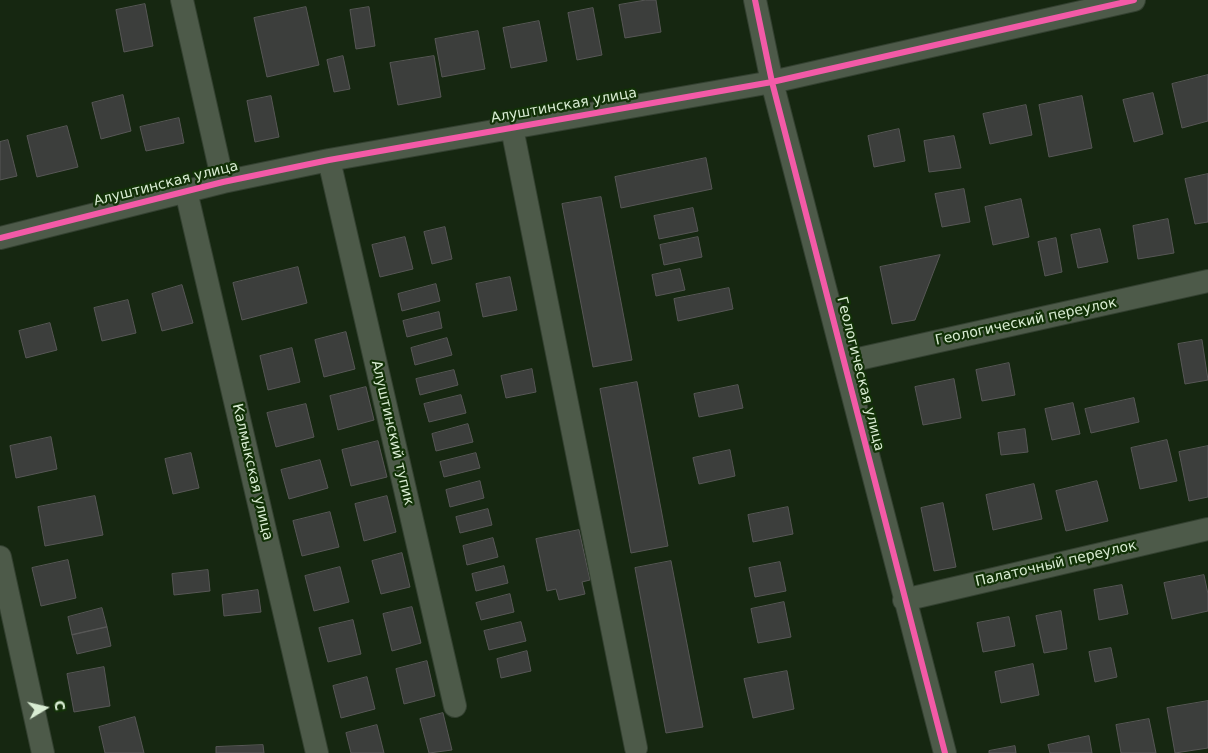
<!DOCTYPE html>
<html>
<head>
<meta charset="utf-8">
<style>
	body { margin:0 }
	#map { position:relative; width:1208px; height:753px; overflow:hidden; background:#162711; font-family:"DejaVu Sans",sans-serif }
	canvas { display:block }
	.north { position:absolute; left:20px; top:683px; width:50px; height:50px; -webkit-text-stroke:4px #123107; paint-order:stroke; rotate:81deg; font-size:14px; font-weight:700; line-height:20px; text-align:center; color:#d9ecd3 }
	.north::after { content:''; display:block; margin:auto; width:18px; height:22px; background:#d9ecd3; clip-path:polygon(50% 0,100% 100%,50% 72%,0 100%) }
</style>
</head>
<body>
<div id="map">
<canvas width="1208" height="753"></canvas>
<div class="north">С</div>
</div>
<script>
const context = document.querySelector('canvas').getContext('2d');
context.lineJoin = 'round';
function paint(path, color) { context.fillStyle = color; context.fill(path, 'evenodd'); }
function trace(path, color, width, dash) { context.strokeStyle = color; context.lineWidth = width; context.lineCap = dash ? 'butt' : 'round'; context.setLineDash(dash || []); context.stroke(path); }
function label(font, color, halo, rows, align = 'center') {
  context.font = font + ' "DejaVu Sans",sans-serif'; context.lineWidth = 4.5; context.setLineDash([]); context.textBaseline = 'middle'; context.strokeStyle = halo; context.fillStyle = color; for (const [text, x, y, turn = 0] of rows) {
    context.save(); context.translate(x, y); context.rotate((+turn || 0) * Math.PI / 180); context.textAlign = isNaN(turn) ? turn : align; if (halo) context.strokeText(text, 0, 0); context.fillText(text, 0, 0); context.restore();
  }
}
const building = new Path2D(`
	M646,0H656L661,32L625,38L619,5Z
	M145,4L153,46L124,52L116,10Z
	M306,7L319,65L267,77L254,18Z
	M369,7L375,46L356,49L350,10Z
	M593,8L602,55L577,60L568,13Z
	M539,21L547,61L511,68L503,28Z
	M478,31L485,69L442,77L435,39Z
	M343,56L350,89L334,92L327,60Z
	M434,56L441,97L398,105L390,63Z
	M1208,75V121L1182,128L1172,84Z
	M1153,93L1163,134L1134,142L1123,100Z
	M123,95L131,131L101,139L92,103Z
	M271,96L279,137L255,142L247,101Z
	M1082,96L1092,148L1049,157L1039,105Z
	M1026,105L1032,135L990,144L983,114Z
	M179,118L184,143L146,151L140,127Z
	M67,126L78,167L37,177L27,136Z
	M899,129L905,161L874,167L868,136Z
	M954,136L961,168L929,172L924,141Z
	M8,140L17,176L0,180V142Z
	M706,158L712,189L621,208L615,177Z
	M1208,174V222L1195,224L1185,179Z
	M964,189L970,222L942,227L935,194Z
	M601,197L632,360L593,367L562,204Z
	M1021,199L1029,237L993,245L985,207Z
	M693,208L698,231L659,239L654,216Z
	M1168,219L1174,253L1138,259L1133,226Z
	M445,227L452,259L432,264L424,232Z
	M1100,229L1108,262L1078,268L1071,235Z
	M405,237L413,269L380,277L372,245Z
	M698,237L702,257L664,265L660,245Z
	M1056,238L1062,272L1045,276L1038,242Z
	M940,255L915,320L892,324L880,267Z
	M298,267L307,303L242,320L233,283Z
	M680,269L685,290L656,296L652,275Z
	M510,277L517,310L483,317L476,284Z
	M436,284L440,301L402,311L398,294Z
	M182,285L193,323L162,331L152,294Z
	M729,288L733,309L678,321L674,299Z
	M128,300L136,333L102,341L94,308Z
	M439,312L442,328L407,337L403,321Z
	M50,323L57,350L26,358L19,331Z
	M346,332L355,369L324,377L315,340Z
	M447,338L452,355L415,365L411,348Z
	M1202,340L1208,380L1185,384L1178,344Z
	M292,348L300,382L268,390L260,356Z
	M1009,363L1015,395L982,401L976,370Z
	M532,369L536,392L506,398L501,376Z
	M454,370L458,385L420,395L416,379Z
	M954,379L961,418L923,425L915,387Z
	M637,382L668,546L631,553L600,389Z
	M738,385L743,408L699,417L694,394Z
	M366,387L374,420L338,430L330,396Z
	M461,395L466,413L429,422L424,404Z
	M1134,398L1139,422L1091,433L1085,409Z
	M1073,403L1080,434L1052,440L1045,409Z
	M306,404L314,437L276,447L267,413Z
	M468,424L473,442L436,451L432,434Z
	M1025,429L1028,452L1001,455L998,433Z
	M51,437L57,469L16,478L10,446Z
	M1167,440L1177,481L1140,489L1131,448Z
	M378,441L387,477L351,486L342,450Z
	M1208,446V497L1189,501L1179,452Z
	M730,450L735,476L699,484L693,458Z
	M191,453L199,488L173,494L165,459Z
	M476,453L480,468L444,477L440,462Z
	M320,460L328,488L289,499L281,470Z
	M480,481L484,498L450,507L446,490Z
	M1097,481L1108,521L1066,531L1056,491Z
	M1034,484L1042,519L993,530L986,495Z
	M95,496L103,535L45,546L38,507Z
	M387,496L396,532L364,541L355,504Z
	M943,503L956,567L934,571L921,508Z
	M788,507L793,534L753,542L748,515Z
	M488,509L492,525L460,533L456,517Z
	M330,512L339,547L302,556L293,521Z
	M579,530L590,580L582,582L585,594L559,600L556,589L547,591L536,539Z
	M493,538L498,557L467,565L463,546Z
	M402,553L410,587L381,594L372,561Z
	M68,560L76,598L41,606L32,568Z
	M671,561L703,727L666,733L635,568Z
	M780,562L786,591L755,597L749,568Z
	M504,566L508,583L476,591L472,574Z
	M340,567L349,602L314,611L305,576Z
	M208,570L210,591L174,595L172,574Z
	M1204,575L1208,594V611L1172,619L1164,583Z
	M1122,585L1128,614L1099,620L1094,590Z
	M258,590L261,612L224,616L222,595Z
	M510,594L514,612L481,620L476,603Z
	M784,602L791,637L758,643L751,609Z
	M412,607L421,643L392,651L383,614Z
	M102,608L107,627L72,635L68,617Z
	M1061,611L1067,649L1044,653L1036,616Z
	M1009,617L1015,646L983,652L977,623Z
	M353,620L361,654L328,662L319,628Z
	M521,622L526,641L489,650L484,631Z
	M107,627L111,646L77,654L72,635Z
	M1111,648L1117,677L1095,682L1089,652Z
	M527,651L531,671L501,678L497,659Z
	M427,661L435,696L404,704L396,669Z
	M1033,664L1039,695L1001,703L995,672Z
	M104,667L110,706L74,712L67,674Z
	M787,671L794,709L753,718L744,679Z
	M367,677L375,709L341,718L333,686Z
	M1208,701V748L1175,753L1167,708Z
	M443,713L452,750L429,753L420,719Z
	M135,717L144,753H105L99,727Z
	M1149,719L1156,753H1121L1116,725Z
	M377,725L384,753H351L346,733Z
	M1089,736L1092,753H1050L1048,745Z
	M263,745L264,753H216V747Z
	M1015,746L1016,753H989V751Z`);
paint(building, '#3c3e3c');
trace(building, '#575756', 1);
const minor = new Path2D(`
	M182,0L223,182
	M755,0L772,82L945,753
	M512,128L636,748
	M329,160L455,706
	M186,191L317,753
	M0,238L223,182L329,160L772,82L1134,0
	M845,362L1208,281
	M0,557L43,753
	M904,600L1208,529`);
trace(minor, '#334030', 24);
trace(minor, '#4d5a49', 22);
trace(new Path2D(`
	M755,0L772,82L945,753
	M0,238L223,182L329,160L772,82L1134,0`), '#f35aa7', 6);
label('14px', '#d9ecd3', '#123107', [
	["Алуштинская улица",564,106,-10],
	["Алуштинская улица",166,184,-14],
	["Геологический переулок",1026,322,-12],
	["Геологическая улица",860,374,76],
	["Алуштинский тупик",392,433,77],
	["Калмыкская улица",252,472,77],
	["Палаточный переулок",1056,564,-13]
]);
</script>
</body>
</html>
